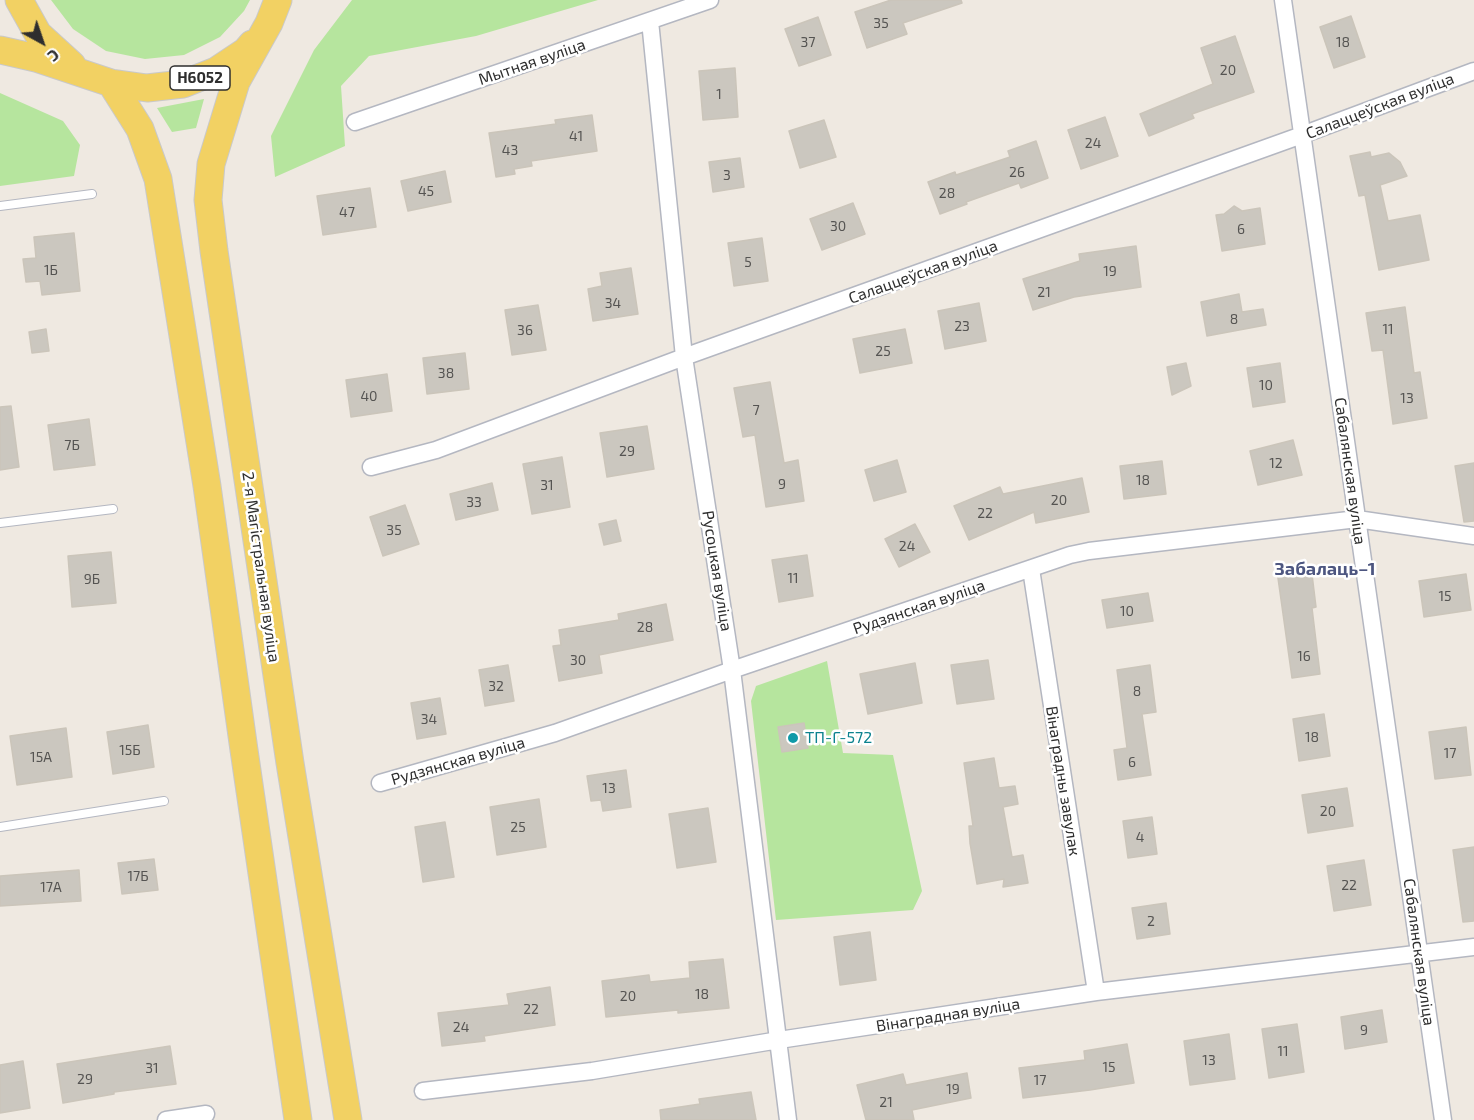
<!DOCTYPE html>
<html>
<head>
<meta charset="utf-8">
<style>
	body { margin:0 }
	#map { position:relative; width:1474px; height:1120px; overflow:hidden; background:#efe9e1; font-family:"Exo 2",sans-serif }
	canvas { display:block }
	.north { position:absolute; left:12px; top:12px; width:60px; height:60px; -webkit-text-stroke:4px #fff; paint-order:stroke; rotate:140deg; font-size:16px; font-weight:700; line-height:24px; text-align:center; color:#2e2e2e }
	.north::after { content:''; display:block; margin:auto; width:21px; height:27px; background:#2e2e2e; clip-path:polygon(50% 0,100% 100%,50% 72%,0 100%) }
</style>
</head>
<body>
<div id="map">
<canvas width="1474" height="1120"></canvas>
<div class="north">С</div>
</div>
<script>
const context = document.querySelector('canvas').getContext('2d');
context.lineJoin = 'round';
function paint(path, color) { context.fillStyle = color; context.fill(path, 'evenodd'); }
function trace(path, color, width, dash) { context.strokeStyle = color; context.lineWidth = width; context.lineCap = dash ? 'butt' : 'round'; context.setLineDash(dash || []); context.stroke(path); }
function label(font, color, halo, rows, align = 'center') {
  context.font = font + ' "Exo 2",sans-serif'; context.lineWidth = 5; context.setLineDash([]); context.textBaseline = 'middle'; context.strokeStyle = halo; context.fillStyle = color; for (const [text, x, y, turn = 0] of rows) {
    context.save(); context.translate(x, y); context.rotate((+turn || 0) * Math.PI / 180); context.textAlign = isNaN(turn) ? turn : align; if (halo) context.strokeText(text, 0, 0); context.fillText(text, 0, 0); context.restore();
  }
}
paint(new Path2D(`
	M51,0H250L244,11L220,37L184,55L145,59L106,51L73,29Z
	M352,0H598L476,36L369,56L341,86L345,146L275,177L271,136L314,50Z
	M0,93L63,121L80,145L74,176L0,186Z
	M204,99L196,128L172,132L157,108Z
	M827,661L843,753L893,755L922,891L913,910L776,920L751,701L756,686ZM804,724L807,748L782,752L778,727Z`), '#b6e59e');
const building = new Path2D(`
	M891,0H961L962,3L903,23L907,34L867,48L855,12Z
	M1351,16L1365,57L1334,68L1320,27Z
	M818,17L831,55L799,66L785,29Z
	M1235,36L1254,92L1192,114L1194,118L1149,136L1140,114L1213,84L1201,48Z
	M735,68L738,117L703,120L699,71Z
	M592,115L597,151L531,161L532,166L514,169L515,174L496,177L489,133L556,124L555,120Z
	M1105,117L1118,156L1081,169L1068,130Z
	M824,120L836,157L800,168L789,131Z
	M1036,141L1048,178L1021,188L1019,183L966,202L967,204L940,214L928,182L955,172L956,175L1010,157L1008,151Z
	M1370,152L1371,157L1389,153L1400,162L1407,176L1380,185L1388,221L1420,215L1429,260L1379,270L1365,195L1359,196L1350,156Z
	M740,158L744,187L713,192L709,162Z
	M445,171L451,202L408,211L401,181Z
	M370,188L376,227L323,235L317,196Z
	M853,203L865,234L822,250L810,219Z
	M1234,206L1242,211L1260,208L1265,244L1222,251L1216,215L1224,214Z
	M74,233L80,291L42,295L40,281L26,282L23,259L36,258L34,237Z
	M762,238L768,281L734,286L728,243Z
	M1136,246L1141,287L1074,297L1033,310L1023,279L1080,261L1079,254Z
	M631,268L638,314L593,321L588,289L602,286L600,273Z
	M1239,294L1242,312L1263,309L1266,325L1207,336L1201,302Z
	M979,303L986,341L945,349L938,311Z
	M538,305L546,350L512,355L505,310Z
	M1405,307L1414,373L1420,372L1427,418L1393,424L1383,350L1372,351L1366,313Z
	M46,329L49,351L32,353L29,332Z
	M905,329L912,363L860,373L853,339Z
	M465,353L469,389L427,394L423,358Z
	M1186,363L1191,386L1172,395L1167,367Z
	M1280,363L1285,402L1253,407L1247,368Z
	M387,374L392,411L351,417L346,380Z
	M770,382L784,463L798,460L804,501L766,507L755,435L743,437L734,388Z
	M11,406L19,467L0,470V407Z
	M89,419L95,465L54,470L48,425Z
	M647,426L654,469L607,477L600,433Z
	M1293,440L1302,475L1258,485L1250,451Z
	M562,457L570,507L532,514L523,464Z
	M897,460L906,492L874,501L865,470Z
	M1162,461L1166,494L1124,499L1120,466Z
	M1474,463V521L1464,522L1455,466Z
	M1082,478L1089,512L1036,523L1034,512L969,540L954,506L1000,487L1003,494Z
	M492,483L498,510L456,520L450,494Z
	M405,505L419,544L383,556L370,517Z
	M616,520L621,541L604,545L599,524Z
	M915,524L930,552L899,567L885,539Z
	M111,552L116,603L72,607L68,556Z
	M807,555L813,596L779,602L772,560Z
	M1311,566L1316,607L1312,608L1320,674L1292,678L1277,571Z
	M1466,574L1471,610L1424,617L1419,581Z
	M1148,593L1153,621L1107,628L1102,600Z
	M666,604L673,640L599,655L602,673L559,681L553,646L561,645L559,630L619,620L618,614Z
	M988,660L994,699L957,704L951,665Z
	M915,663L922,703L868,714L860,674Z
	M508,665L514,701L485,706L479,670Z
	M1150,665L1156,712L1142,714L1151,775L1118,780L1114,750L1127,748L1117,670Z
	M440,698L446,734L417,739L411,703Z
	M1324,714L1330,756L1299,761L1293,719Z
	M804,723L808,748L782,752L778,727Z
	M148,725L154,767L113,774L107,732Z
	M1466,727L1471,775L1435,779L1429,732Z
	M66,728L72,777L17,785L10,736Z
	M994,758L999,788L1015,786L1018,804L1003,807L1012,857L1023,855L1028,883L1003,887L1004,879L977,884L970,843L969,826H973L964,763Z
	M626,770L631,807L603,811L601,800L591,801L587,776Z
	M1347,788L1353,826L1308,833L1302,795Z
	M539,799L546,847L497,855L490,807Z
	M708,808L716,862L677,868L669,814Z
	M1152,817L1157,854L1128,858L1123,821Z
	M445,822L454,877L423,882L415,827Z
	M1474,847V921L1463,922L1453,850Z
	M154,859L158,890L122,894L118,863Z
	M1364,860L1371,905L1334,911L1327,866Z
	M79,870L81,901L0,906V876Z
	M1166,903L1170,934L1137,939L1132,908Z
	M870,932L876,980L840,985L834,937Z
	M723,959L729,1008L678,1013V1010L606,1017L602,981L649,975L650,982L690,978L689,962Z
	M550,987L555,1025L484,1036L485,1041L442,1046L438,1013L509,1005L507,994Z
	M1382,1010L1387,1042L1345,1049L1341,1017Z
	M1297,1024L1304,1072L1269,1078L1262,1029Z
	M1229,1034L1235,1079L1190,1085L1184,1041Z
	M1127,1044L1134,1083L1090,1090L1023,1098L1019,1068L1085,1060L1084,1051Z
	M170,1046L176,1084L114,1092V1094L63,1103L57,1064Z
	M23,1061L30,1108L0,1113V1065Z
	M967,1073L971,1098L912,1110L914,1120H866L857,1085L903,1074L906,1085Z
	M751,1092L756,1120H661L660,1110L700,1104L699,1099Z`);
paint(building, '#cbc7bf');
trace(building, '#cbc5ba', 1.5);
const service = new Path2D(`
	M0,206L92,194
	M0,523L113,509
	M0,827L164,801`);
const minor = new Path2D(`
	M1283,0L1443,1120
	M650,21L684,357L732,670L788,1120
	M355,122L710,0
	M371,467L436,450L684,357L1302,135L1474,71
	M1031,569L1096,992
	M380,783L555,733L732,670L1070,555L1089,551L1357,519L1474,536
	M423,1091L592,1071L779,1040L1096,992L1474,947
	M166,1120L206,1114`);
const primary = new Path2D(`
	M19,0L38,34L72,65
	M278,0L269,23L236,82L211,164L208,200L214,251L290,763L348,1120
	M0,50L36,58L111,83L147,88L183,84L216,71L246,51L252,44
	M111,83L140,129L158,179L207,486L244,750L298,1120`);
trace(service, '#b4b7c1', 10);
trace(minor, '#b4b7c1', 19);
trace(primary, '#c9c9c9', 29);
trace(service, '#fff', 8);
trace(minor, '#fff', 16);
trace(primary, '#f2d163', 27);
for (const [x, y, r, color] of [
	[793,738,6,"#0f9aa8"]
]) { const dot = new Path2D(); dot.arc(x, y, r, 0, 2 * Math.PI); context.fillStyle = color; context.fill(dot); trace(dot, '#fff', 2); }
label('14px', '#555452', null, [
	["35",881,23],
	["37",808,42],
	["18",1343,42],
	["20",1228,70],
	["1",719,94],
	["41",576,136],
	["24",1093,143],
	["43",510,150],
	["26",1017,172],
	["3",727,175],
	["45",426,191],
	["28",947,193],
	["47",347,212],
	["30",838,226],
	["6",1241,229],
	["5",748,262],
	["1Б",51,270],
	["19",1110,271],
	["21",1044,292],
	["34",613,303],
	["8",1234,319],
	["23",962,326],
	["11",1388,329],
	["36",525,330],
	["25",883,351],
	["38",446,373],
	["10",1266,385],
	["40",369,396],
	["13",1407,398],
	["7",756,410],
	["7Б",72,445],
	["29",627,451],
	["12",1276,463],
	["18",1143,480],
	["9",782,484],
	["31",547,485],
	["20",1059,500],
	["33",474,502],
	["22",985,513],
	["35",394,530],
	["24",907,546],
	["11",793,578],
	["9Б",92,579],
	["15",1445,596],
	["10",1127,611],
	["28",645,627],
	["16",1304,656],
	["30",578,660],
	["32",496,686],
	["8",1137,691],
	["34",429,719],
	["18",1312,737],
	["15Б",130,750],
	["17",1450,753],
	["15А",41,757],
	["6",1132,762],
	["13",609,788],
	["20",1328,811],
	["25",518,827],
	["4",1140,837],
	["17Б",138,876],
	["22",1349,885],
	["17А",51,887],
	["2",1151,921],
	["18",702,994],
	["20",628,996],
	["22",531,1009],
	["24",461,1027],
	["9",1364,1030],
	["11",1283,1051],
	["13",1209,1060],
	["15",1109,1067],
	["31",152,1068],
	["29",85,1079],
	["17",1040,1080],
	["19",953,1089],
	["21",886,1102]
]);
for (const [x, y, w] of [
	[200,78,60]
]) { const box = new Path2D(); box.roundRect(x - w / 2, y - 12, w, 24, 4.5); context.fillStyle = '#fff'; context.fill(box); trace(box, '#2e2e2e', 1.5); }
label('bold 15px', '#2e2e2e', null, [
	["Н6052",200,78]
]);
label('16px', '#2e2e2e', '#fff', [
	["Мытная вуліца",532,62,-19],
	["Салаццеўская вуліца",1380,106,-21],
	["Салаццеўская вуліца",923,272,-20],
	["Сабалянская вуліца",1350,471,82],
	["2-я Магістральная вуліца",261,567,82],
	["Русоцкая вуліца",717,571,81],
	["Рудзянская вуліца",919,607,-19],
	["Рудзянская вуліца",458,761,-16],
	["Вінаградны завулак",1063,781,81],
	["Сабалянская вуліца",1419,952,82],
	["Вінаградная вуліца",948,1015,-9]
]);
label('16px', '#0d838f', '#fff', [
	["ТП-Г-572",805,738]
], 'left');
label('bold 18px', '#4d5680', '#fff', [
	["Забалаць–1",1325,569]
]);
</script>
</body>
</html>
